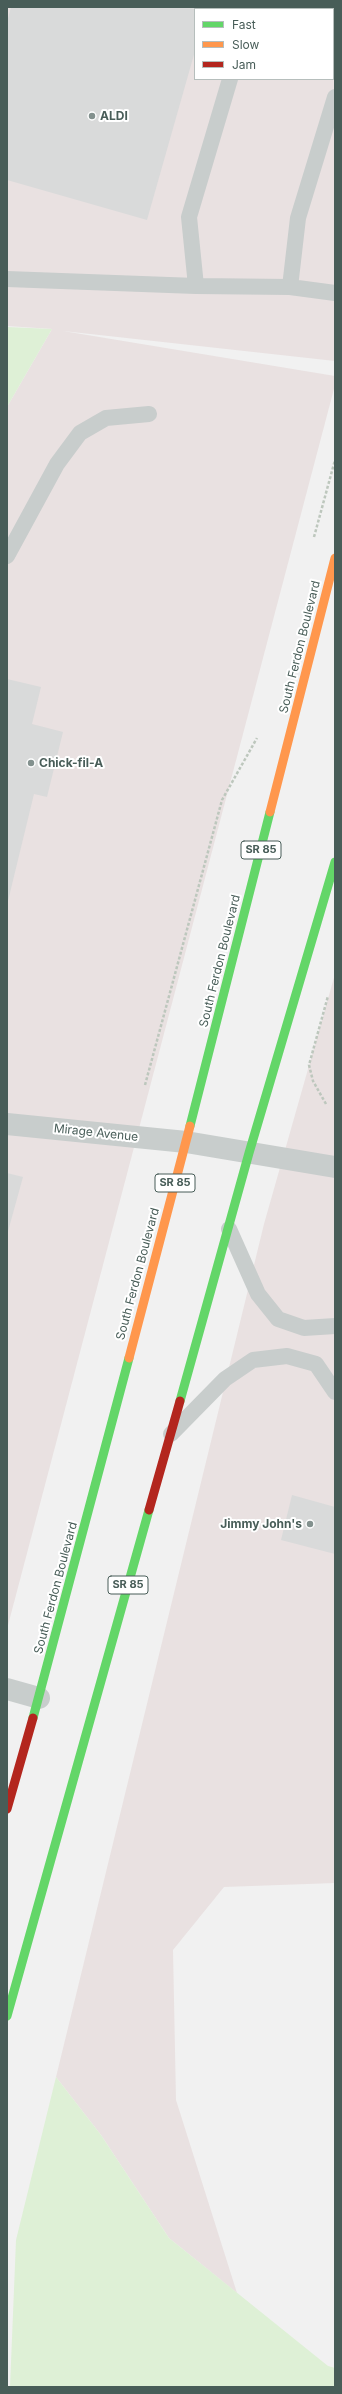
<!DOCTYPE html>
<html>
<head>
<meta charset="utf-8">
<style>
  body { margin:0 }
  #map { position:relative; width:342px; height:2394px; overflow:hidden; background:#f1f1f1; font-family:Inter,sans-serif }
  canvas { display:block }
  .frame { position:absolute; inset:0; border:8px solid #485d58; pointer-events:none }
  .legend { position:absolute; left:194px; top:8px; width:140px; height:72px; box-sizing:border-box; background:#fff; border:1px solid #b6bebc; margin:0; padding:5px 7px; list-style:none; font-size:12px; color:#485d58 }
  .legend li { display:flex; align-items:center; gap:8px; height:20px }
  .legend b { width:20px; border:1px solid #b6bebc }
</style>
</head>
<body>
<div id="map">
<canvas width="342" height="2394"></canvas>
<div class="frame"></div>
<ul class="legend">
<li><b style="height:5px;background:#63d668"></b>Fast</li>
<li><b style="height:5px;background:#ff974d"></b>Slow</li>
<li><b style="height:5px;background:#b3261e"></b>Jam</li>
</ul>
</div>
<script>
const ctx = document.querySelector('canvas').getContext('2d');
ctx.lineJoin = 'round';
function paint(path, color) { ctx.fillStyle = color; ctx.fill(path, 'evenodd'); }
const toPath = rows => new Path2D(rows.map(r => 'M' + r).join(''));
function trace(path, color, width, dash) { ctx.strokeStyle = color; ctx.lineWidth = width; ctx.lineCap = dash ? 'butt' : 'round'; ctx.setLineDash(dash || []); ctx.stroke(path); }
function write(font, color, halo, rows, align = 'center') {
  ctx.font = font + ' Inter,sans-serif'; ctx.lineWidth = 4; ctx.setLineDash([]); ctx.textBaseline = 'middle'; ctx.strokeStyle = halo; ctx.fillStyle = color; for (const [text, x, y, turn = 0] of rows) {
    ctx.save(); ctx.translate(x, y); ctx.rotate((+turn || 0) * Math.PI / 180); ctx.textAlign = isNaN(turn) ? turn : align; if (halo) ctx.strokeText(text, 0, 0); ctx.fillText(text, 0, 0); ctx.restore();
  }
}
paint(toPath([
  [7,7,335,7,335,361,63,331,335,376,335,385,7,1629,7,407,52,329,7,326],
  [195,9,333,9,333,79,195,79],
  [335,974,335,1883,224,1887,173,1950,176,2100,237,2293,169,2238,101,2135,56,2077,264,1224]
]), '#e9e1e1');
paint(toPath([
  [7,327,52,329,7,407],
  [56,2077,101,2135,169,2238,328,2366,335,2368,335,2387,10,2387,16,2240]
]), '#def0d6');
paint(toPath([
  [11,7,208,7,207,9,195,9,195,51,147,220,7,180,7,22],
  [7,679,41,687,32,724,63,732,47,797,34,794,8,901],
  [7,1173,23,1177,7,1235],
  [292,1495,335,1507,335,1554,281,1540]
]), '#d9dada');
trace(toPath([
  [314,537,335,460],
  [145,1085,222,800,257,738],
  [326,1104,313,1081,309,1065,328,996]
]), '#bdc7bd', 2.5, [3, 2]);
trace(toPath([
  [252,9,252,7],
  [7,279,196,286,290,287,335,293],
  [196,286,189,217,230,79],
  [290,287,298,218,335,97],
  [7,556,57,464,80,433,106,418,149,414],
  [229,1229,258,1294,278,1319,304,1328,335,1326],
  [171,1434,225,1379,253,1360,287,1356,316,1364,335,1392]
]), '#c8cdcc', 16);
trace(toPath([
  [7,1124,186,1142,335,1167],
  [7,1689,39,1698]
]), '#c8cdcc', 22);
trace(toPath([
  [190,1126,270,812],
  [180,1401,249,1153,335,862],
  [33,1718,129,1358],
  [7,2016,149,1510]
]), '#63d668', 9);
trace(toPath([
  [270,812,335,558],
  [129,1358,190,1126]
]), '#ff974d', 9);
trace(toPath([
  [149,1510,180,1401],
  [7,1809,33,1718]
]), '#b3261e', 9);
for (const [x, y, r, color] of [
  [92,116,4,"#83918e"],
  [31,763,4,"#83918e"],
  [310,1524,4,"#83918e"]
]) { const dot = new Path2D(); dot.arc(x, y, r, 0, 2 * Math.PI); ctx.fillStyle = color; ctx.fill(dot); trace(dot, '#fff', 1.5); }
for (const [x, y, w] of [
  [261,850,40],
  [175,1183,40],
  [128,1585,40]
]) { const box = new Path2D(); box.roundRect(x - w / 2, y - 9, w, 18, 3); ctx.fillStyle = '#fff'; ctx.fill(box); trace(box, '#485d58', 1); }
write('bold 11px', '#485d58', null, [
  ["SR 85",261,850],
  ["SR 85",175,1183],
  ["SR 85",128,1585]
]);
write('bold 12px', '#485d58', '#fff', [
  ["ALDI",100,116],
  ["Chick-fil-A",39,763],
  ["Jimmy John's",302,1524,"right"]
], 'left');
write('12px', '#485d58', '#fff', [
  ["South Ferdon Boulevard",300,647,-76],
  ["South Ferdon Boulevard",220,961,-76],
  ["Mirage Avenue",96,1133,6],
  ["South Ferdon Boulevard",138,1274,-75],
  ["South Ferdon Boulevard",56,1588,-75]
]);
</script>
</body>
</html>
